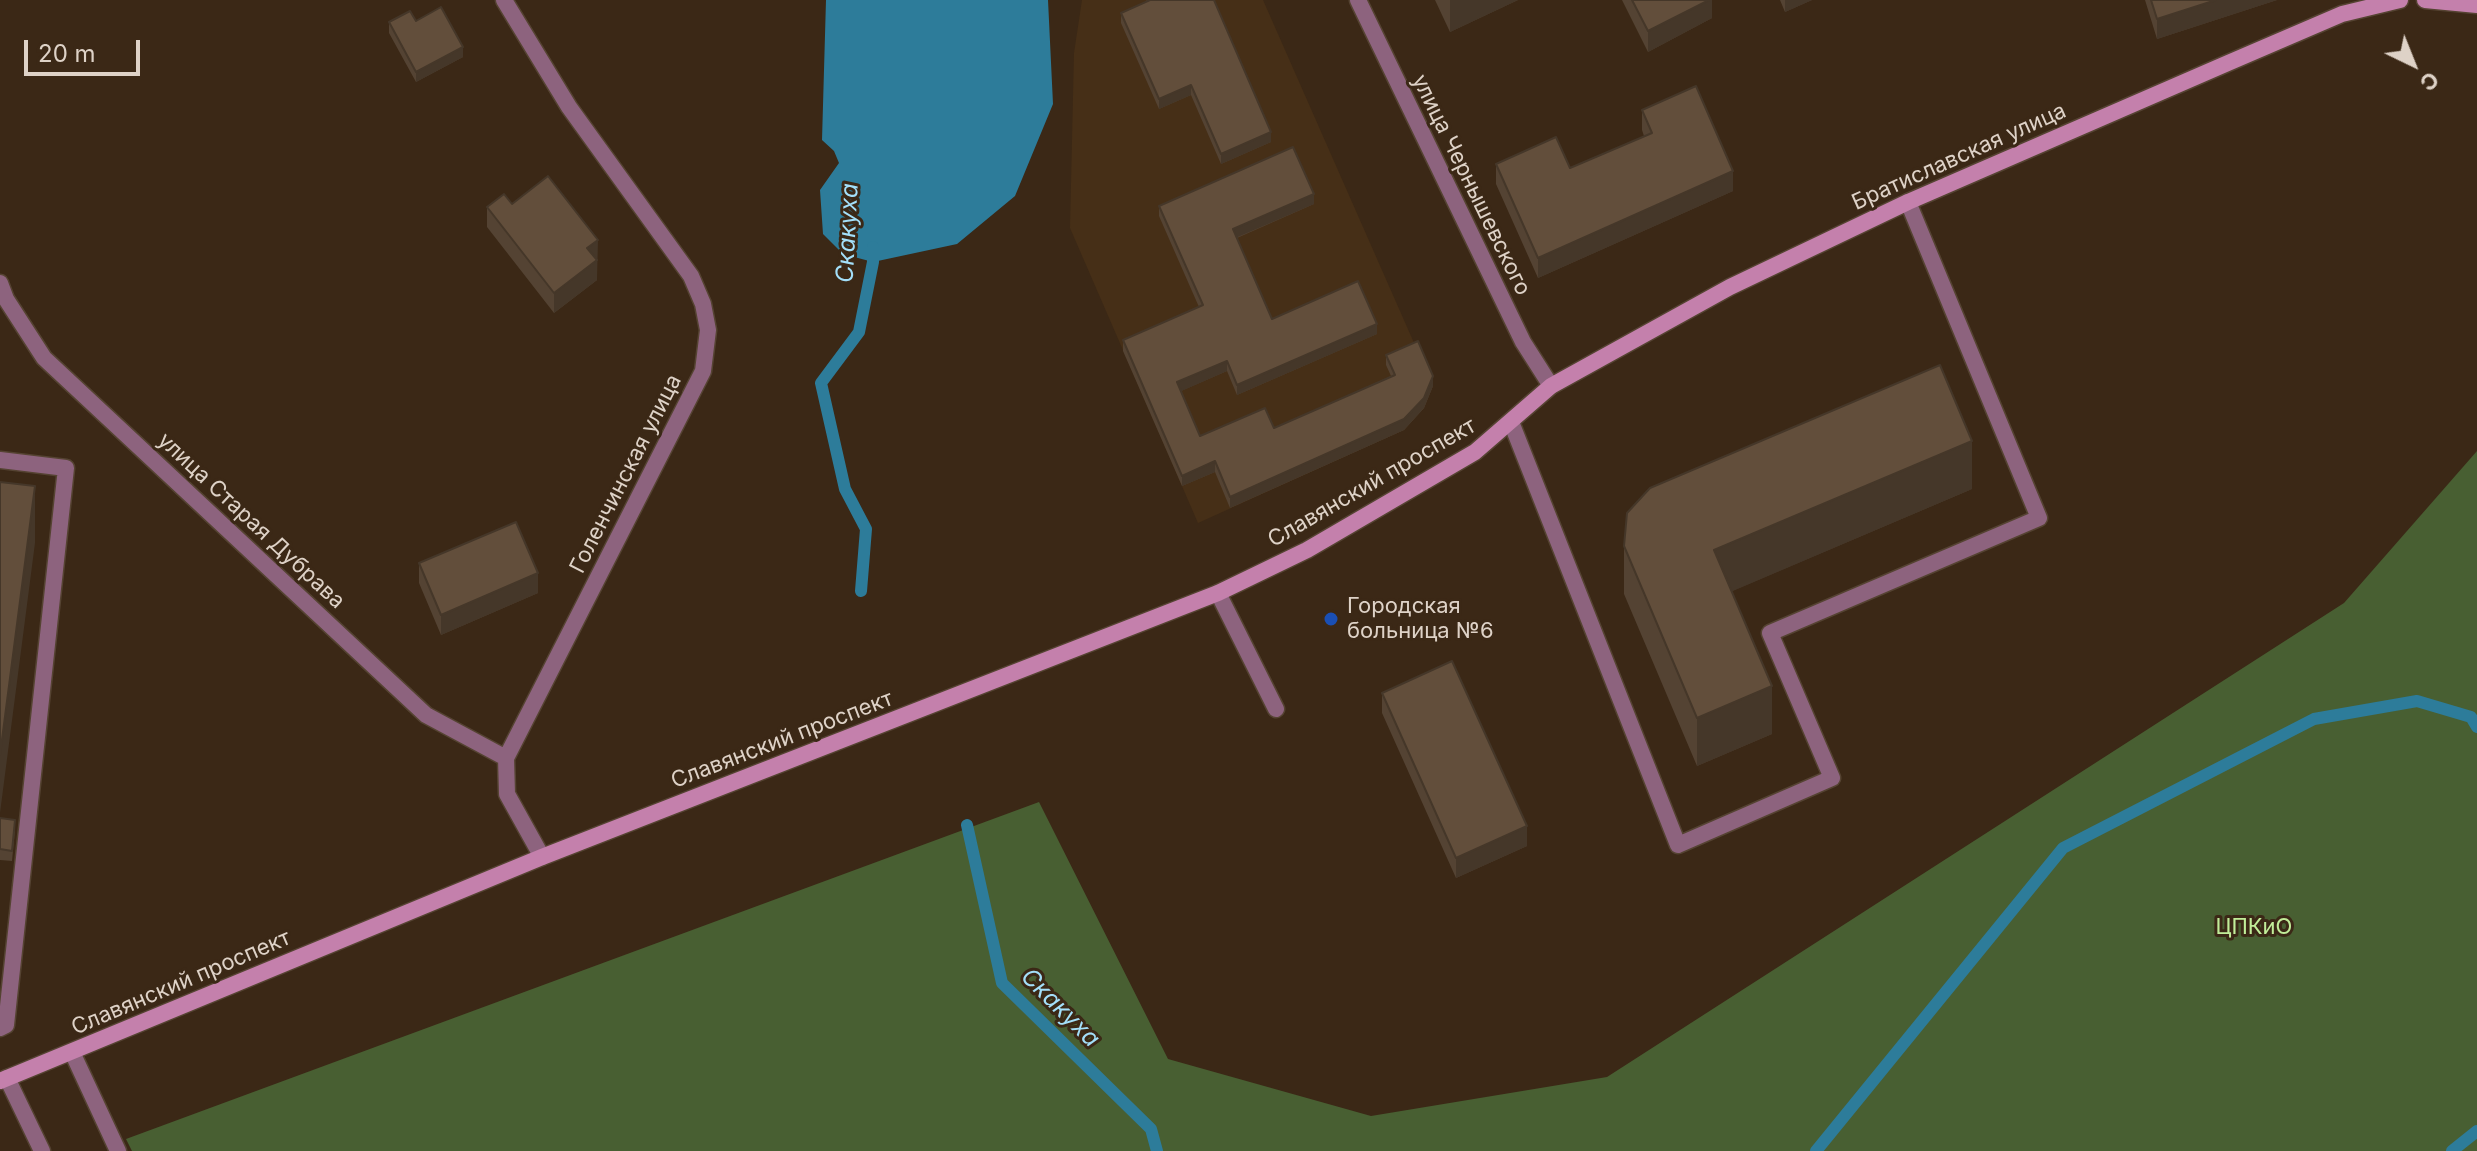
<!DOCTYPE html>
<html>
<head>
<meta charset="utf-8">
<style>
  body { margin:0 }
  #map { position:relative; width:2477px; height:1151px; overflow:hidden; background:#3b2816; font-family:Inter,sans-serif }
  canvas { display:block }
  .north { position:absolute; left:2373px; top:24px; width:80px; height:80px; -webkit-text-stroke:6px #3b2816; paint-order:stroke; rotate:137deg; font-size:22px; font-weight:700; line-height:32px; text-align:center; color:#ded2c7 }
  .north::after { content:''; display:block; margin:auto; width:28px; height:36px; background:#ded2c7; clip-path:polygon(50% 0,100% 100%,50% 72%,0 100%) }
  .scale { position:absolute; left:24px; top:40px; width:116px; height:36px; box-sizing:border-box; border:4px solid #ded2c7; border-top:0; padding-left:10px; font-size:24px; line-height:28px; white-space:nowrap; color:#ded2c7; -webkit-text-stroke:6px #3b2816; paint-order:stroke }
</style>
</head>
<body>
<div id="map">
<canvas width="2477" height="1151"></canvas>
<div class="north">С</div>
<div class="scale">20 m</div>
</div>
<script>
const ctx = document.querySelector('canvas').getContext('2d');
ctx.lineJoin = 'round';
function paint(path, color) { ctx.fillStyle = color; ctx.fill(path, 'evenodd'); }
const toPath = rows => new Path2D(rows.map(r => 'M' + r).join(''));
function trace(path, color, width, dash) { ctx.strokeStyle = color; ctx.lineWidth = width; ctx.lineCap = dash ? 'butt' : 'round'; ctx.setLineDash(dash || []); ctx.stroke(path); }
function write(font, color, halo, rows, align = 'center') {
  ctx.font = font + ' Inter,sans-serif'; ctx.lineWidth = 6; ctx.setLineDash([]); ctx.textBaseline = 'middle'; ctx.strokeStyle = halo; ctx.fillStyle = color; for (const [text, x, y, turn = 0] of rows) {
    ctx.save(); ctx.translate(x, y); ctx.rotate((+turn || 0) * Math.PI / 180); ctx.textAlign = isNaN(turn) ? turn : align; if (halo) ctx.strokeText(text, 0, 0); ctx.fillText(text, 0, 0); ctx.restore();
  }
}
paint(toPath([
  [1082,0,1263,0,1433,386,1424,408,1404,430,1198,523,1070,228,1074,53]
]), '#462f17');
paint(toPath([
  [2477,451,2477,1151,132,1151,126,1139,1039,802,1168,1059,1371,1116,1607,1077,2344,603]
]), '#485f32');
paint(toPath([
  [826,0,1048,0,1053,104,1015,196,957,244,873,262,843,254,823,234,820,190,839,163,834,151,822,140]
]), '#2d7c9a');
trace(toPath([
  [861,591,866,529,845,489,821,383,859,332,873,262,873,247],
  [967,825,1002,983,1151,1129,1157,1151],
  [1816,1151,2063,848,2314,719,2417,701,2471,717,2477,727],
  [2452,1151,2477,1131]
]), '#2d7c9a', 12);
const lane = toPath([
  [1511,422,1678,845,1832,778,1770,633,2039,518,1908,202],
  [0,460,66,468,6,1025,0,1028],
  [1218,593,1276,709],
  [7,1078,42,1151]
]);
const street = toPath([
  [504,0,569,107,691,276,703,304,708,330,703,371,506,758,507,794,542,857],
  [1358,0,1523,342,1551,386],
  [0,283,6,299,44,358,426,715,506,758],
  [72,1052,118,1151]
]);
const secondary = toPath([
  [2425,0,2477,5],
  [0,1081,542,857,1218,593,1307,550,1475,452,1551,386,1730,287,1908,202,2228,63,2342,14,2400,0]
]);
trace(lane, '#554332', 19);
trace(street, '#554332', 19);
trace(secondary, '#554332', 19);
trace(lane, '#8d637e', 16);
trace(street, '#8d637e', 16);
trace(secondary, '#c480ac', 16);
paint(toPath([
  [1146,0,1214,0,1271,142,1221,164,1191,95,1159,109,1121,23,1121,13,1147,1],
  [1435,0,1518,0,1450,32],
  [1622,0,1712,0,1712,18,1648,52],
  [1780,0,1812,0,1785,12],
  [2145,0,2277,0,2157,39],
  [416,21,463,57,416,82,389,33,389,22],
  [1642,110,1733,191,1538,278,1496,184,1496,164,1570,168,1644,136,1642,130],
  [512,204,598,260,597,261,597,280,554,313,487,227,487,207],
  [1314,204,1237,238,1272,319,1377,334,1237,395,1227,371,1181,391,1200,436,1274,428,1391,376,1386,365,1386,355,1433,386,1424,408,1404,430,1230,508,1215,472,1182,486,1123,351,1123,340,1199,307,1159,216,1159,206],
  [1972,489,1732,591,1772,734,1697,766,1624,594,1624,546],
  [419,563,538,593,441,635,419,583],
  [1382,693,1527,846,1456,878,1382,713],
  [0,818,15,830,12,861,0,860]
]), '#544333');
paint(toPath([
  [1450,0,1518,0,1450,32],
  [1709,0,1712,0,1712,18,1648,52,1648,31],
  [1785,0,1812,0,1785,12],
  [2216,0,2277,0,2157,39,2157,19],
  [463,47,463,57,416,82,416,72],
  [1191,85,1191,95,1159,109,1159,99],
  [1271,132,1271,142,1221,164,1221,154],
  [1733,171,1733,191,1538,278,1538,258],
  [1314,194,1314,204,1233,239,1233,229],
  [598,240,597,280,554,313,554,293,587,248],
  [1377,324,1377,334,1237,395,1237,385],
  [1227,361,1227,371,1177,393,1177,382],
  [1433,376,1433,386,1424,408,1404,430,1230,508,1230,497],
  [1972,441,1972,489,1714,599,1714,550],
  [1215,461,1215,472,1182,486,1182,476],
  [35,486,35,543,0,813,0,755],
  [538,573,538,593,441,635,441,615],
  [1772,686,1772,734,1697,766,1697,718],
  [1527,826,1527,846,1456,878,1456,858]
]), '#453729');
const building = toPath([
  [1150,0,1214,0,1271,132,1221,154,1191,85,1159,99,1121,13,1150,0],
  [1632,0,1709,0,1648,31,1632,0],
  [2151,0,2216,0,2157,19,2151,0],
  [441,7,463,47,416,72,389,22,410,11,416,21,441,7],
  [1696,86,1733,171,1538,258,1496,164,1556,137,1570,168,1652,133,1642,110,1696,86],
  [1293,147,1314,194,1233,229,1272,319,1358,281,1377,324,1237,385,1227,361,1177,382,1200,436,1265,408,1274,428,1395,375,1386,355,1418,341,1433,376,1424,398,1404,419,1230,497,1215,461,1182,476,1123,340,1203,305,1159,206,1293,147],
  [548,176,598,240,587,248,597,260,554,293,487,207,504,194,512,204,548,176],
  [1940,365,1972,441,1714,550,1772,686,1697,718,1624,546,1627,513,1650,488,1940,365],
  [0,482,35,486,0,755,0,482],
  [516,522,538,573,441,615,419,563,516,522],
  [1452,661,1527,826,1456,858,1382,693,1452,661],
  [0,818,15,820,12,851,0,849,0,818]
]);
paint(building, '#624e3b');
trace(building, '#453729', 2);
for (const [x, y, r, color] of [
  [1331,619,8,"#1a4fb4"]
]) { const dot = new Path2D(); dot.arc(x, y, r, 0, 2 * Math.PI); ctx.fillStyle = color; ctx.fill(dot); trace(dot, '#3b2816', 3); }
write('22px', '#ded2c7', '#3b2816', [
  ["Братиславская улица",1959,157,-24],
  ["улица Чернышевского",1471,185,64],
  ["Голенчинская улица",626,474,-63],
  ["Славянский проспект",1372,483,-30],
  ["улица Старая Дубрава",251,521,43],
  ["Славянский проспект",782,740,-21],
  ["Славянский проспект",181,983,-23]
]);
write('22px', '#ded2c7', '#3b2816', [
  ["Городская",1347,606],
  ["больница №6",1347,631]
], 'left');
write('22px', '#c1ed99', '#3b2816', [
  ["ЦПКиО",2254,927]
]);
write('italic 24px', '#a3dff9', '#3b2816', [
  ["Скакуха",848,233,-87],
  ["Скакуха",1060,1008,45]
]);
</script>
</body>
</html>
